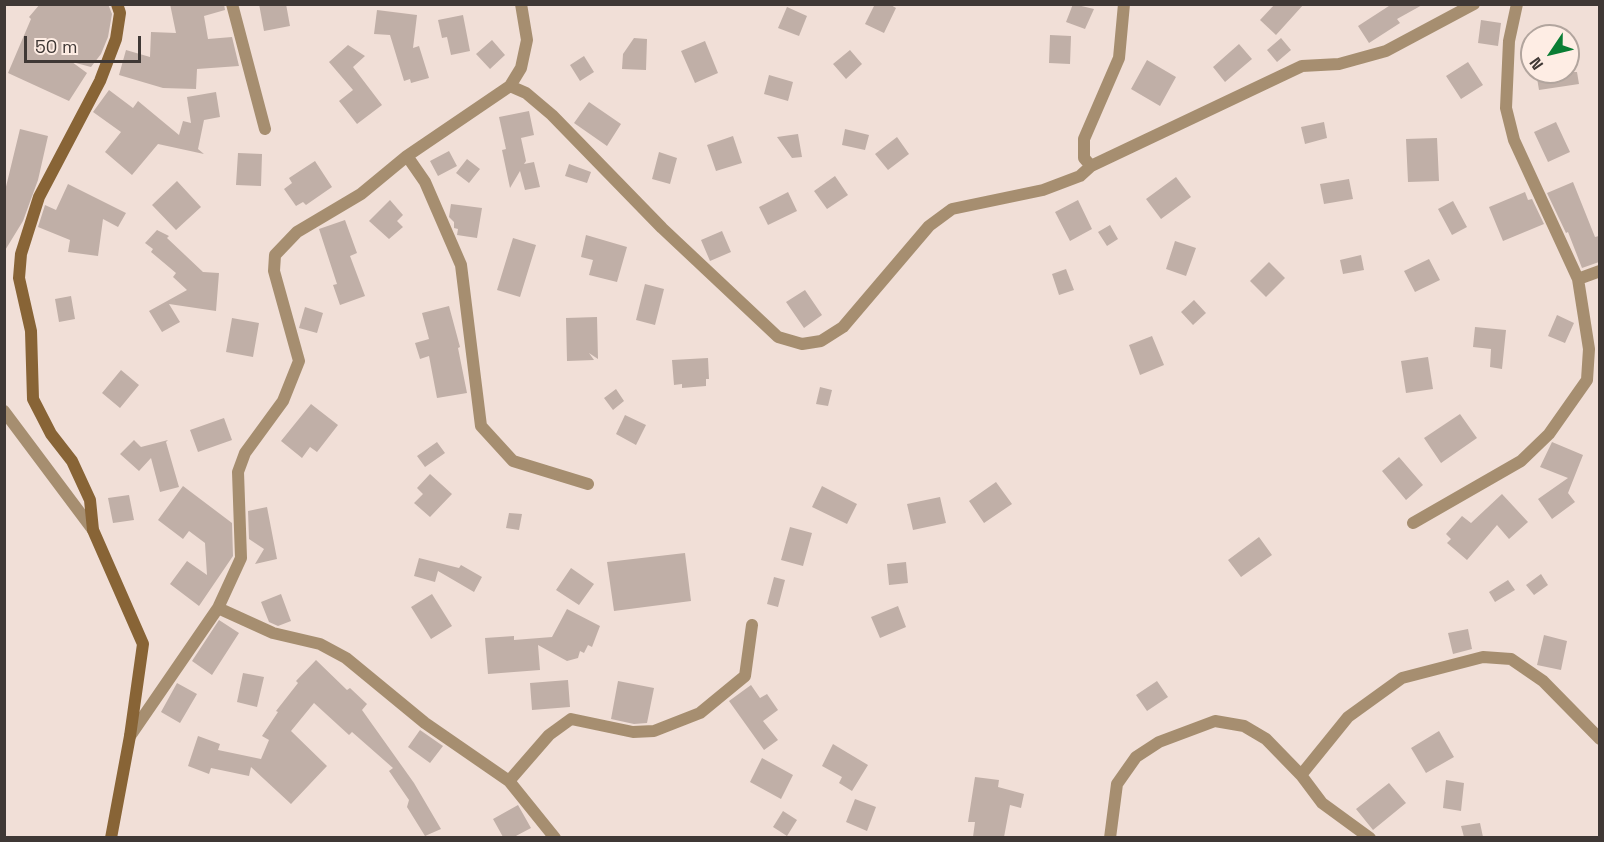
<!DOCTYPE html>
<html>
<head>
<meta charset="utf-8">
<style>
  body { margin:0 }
  #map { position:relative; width:1604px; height:842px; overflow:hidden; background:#f1dfd7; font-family:"Space Grotesk",sans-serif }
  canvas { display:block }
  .frame { position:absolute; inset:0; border:6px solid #3f3835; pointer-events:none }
  .north { position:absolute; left:1520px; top:24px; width:60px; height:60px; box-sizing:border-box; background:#feede4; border:2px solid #b2a59e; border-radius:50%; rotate:235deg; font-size:16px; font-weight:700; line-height:24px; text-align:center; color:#3f3835 }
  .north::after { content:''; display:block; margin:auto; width:21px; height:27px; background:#0a7d34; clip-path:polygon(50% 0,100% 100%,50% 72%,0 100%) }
  .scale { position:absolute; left:24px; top:36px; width:117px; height:27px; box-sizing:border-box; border:3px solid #3f3835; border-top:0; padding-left:8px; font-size:18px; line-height:21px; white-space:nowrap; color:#3f3835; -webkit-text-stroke:4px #feede4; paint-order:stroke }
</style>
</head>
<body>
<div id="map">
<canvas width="1604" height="842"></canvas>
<div class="frame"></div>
<div class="north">N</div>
<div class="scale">50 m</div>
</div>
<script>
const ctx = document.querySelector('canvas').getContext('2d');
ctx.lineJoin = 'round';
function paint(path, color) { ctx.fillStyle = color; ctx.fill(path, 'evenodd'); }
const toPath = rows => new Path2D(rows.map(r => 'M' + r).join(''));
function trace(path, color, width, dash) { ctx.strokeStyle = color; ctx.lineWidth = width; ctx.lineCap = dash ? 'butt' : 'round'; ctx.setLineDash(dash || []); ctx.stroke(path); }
paint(toPath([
  [40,4,108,4,112,14,108,37,101,54,91,67,72,62,87,73,69,101,8,73,31,19,29,17],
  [170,4,224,4,225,10,204,16,208,39,232,37,239,66,197,69,196,89,163,88,119,75,126,50,150,57,151,32,176,33],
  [259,4,286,4,290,26,264,31],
  [875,4,889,4,896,8,884,33,865,24],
  [1073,4,1094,9,1085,29,1066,22],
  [1275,4,1304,4,1276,35,1260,20],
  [1392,4,1424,4,1397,19,1400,23,1369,43,1358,26],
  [787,7,807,16,799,36,778,28],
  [377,10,417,15,413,48,419,46,429,78,411,83,410,79,404,81,390,35,374,34],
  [463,15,470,51,451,55,447,37,442,38,438,20],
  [1481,20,1501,23,1498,46,1478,43],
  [1050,35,1071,36,1070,64,1049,63],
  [634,38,647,39,646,70,622,69,623,54],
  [1281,38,1291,50,1277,62,1267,50],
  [492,40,505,55,490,69,476,54],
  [705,41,718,73,695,83,681,51],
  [1239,44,1252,59,1225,82,1213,67],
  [348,45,365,56,353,67,382,105,357,124,339,101,353,90,329,62],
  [850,50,862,64,846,79,833,64],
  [584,56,594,72,580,81,570,65],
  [1147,60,1176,77,1160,106,1131,89],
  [1468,62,1483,85,1461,99,1446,76],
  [1536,72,1577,72,1579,84,1539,90],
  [769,75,793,82,788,101,764,94],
  [109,90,133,108,138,101,179,135,183,121,191,123,187,97,216,92,220,117,204,120,198,149,204,154,158,144,132,175,105,152,121,132,93,112],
  [589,102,621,124,607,146,574,123],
  [529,111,534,135,521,138,526,161,524,164,534,162,540,187,525,190,520,171,510,188,502,150,506,149,499,117],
  [1324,122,1327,138,1305,144,1301,127],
  [1556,122,1570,152,1548,162,1534,132],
  [20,129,48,136,38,180,23,221,4,252,4,195],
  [845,129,869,135,865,150,842,145],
  [798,134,802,157,792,158,777,137],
  [733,136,742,163,716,171,707,145],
  [897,137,909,154,888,170,875,154],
  [1437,138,1439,181,1408,182,1406,139],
  [449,151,457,166,438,176,430,161],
  [659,152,677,158,670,184,652,179],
  [238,153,262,154,261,186,236,185],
  [467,159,480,169,469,183,456,173],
  [315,161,332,187,306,205,303,202,296,206,284,189,292,183,289,178],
  [569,164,591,172,587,183,565,176],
  [835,176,848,195,827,209,814,191],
  [1176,177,1191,197,1161,219,1146,199],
  [1349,179,1353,199,1324,204,1320,184],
  [177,181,201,207,176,230,152,205],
  [1573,182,1595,237,1599,236,1599,262,1582,268,1568,232,1566,233,1547,193],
  [68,184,126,213,118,227,103,219,98,256,68,252,70,240,38,227,45,205,56,210],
  [788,192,797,211,768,225,759,207],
  [1525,192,1528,200,1532,199,1544,224,1503,241,1489,207],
  [390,200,403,215,397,221,403,227,389,239,369,221],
  [1078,200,1092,229,1070,241,1055,212],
  [1453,201,1467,227,1452,235,1438,209],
  [451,204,482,208,477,238,457,235,458,229,454,228,454,222,449,217],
  [345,220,357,253,350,256,365,296,340,305,333,285,337,284,319,229],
  [1110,225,1118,239,1107,246,1098,232],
  [157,230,169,236,167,238,203,272,219,273,216,311,169,304,180,322,162,332,149,311,187,290,173,277,176,273,151,252,153,249,145,243],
  [722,231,731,252,710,261,701,240],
  [586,235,627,247,617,282,589,275,593,260,581,257],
  [513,238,536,245,520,297,497,290],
  [1175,241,1196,248,1186,276,1166,269],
  [1361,255,1364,270,1343,274,1340,260],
  [1429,259,1440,280,1415,292,1404,271],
  [1269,262,1285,278,1266,297,1250,281],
  [1066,269,1074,290,1059,295,1052,274],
  [645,284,664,289,655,325,636,320],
  [805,290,822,315,804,328,786,302],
  [71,296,75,319,59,322,55,299],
  [1194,300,1206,313,1193,325,1181,312],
  [449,306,460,347,458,348,467,393,437,398,429,356,420,359,415,343,429,339,422,313],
  [305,307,323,313,317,333,299,328],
  [1557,315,1574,323,1565,343,1548,336],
  [597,317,598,359,589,353,594,360,567,361,566,318],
  [232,318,259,323,253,357,226,352],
  [1475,327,1506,330,1502,369,1490,367,1491,349,1473,347],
  [1152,336,1164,365,1140,375,1129,345],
  [1428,357,1433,389,1406,393,1401,361],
  [708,358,709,379,706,379,706,386,682,388,682,384,674,385,672,360],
  [121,370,139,385,120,408,102,393],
  [820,387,832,390,828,406,816,404],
  [616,389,624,401,613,410,604,398],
  [311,404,338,425,317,452,310,447,302,458,281,441],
  [1460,414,1477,438,1441,463,1424,438],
  [625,415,646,425,636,445,616,434],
  [224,418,232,440,198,452,190,430],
  [134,440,141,447,168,440,166,442,179,487,160,492,151,458,139,471,120,454],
  [437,442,445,453,425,467,417,456],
  [1552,442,1583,455,1568,493,1575,502,1552,519,1538,499,1568,478,1540,467],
  [1399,457,1423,485,1406,500,1382,471],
  [430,474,452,494,430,517,414,503,423,494,417,488],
  [996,482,1012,504,984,523,969,501],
  [183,486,232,523,233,556,199,606,170,584,187,561,207,575,205,543,189,531,183,539,158,520],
  [822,486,857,504,847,524,812,507],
  [1502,494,1528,522,1509,539,1497,525,1467,560,1447,543,1451,539,1446,534,1462,516,1471,523],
  [129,495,134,520,113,523,108,498],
  [940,497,946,523,913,530,907,504],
  [267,507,277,559,255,564,264,549,249,539,248,511],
  [509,513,522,514,519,530,506,528],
  [790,527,812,533,803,566,781,560],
  [1259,537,1272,555,1241,577,1228,560],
  [685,553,691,601,614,611,607,562],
  [419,558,459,568,461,565,482,577,474,592,438,571,435,582,414,576],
  [906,562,908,583,889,585,887,564],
  [571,568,594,584,579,605,556,590],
  [1541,574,1548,585,1534,595,1526,585],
  [774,577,785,580,778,607,767,604],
  [1508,580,1515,590,1495,602,1489,592],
  [281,594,291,621,278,626,269,622,261,602],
  [432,594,452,626,431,639,411,607],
  [898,606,906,627,880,638,871,617],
  [567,609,600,626,592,647,588,645,584,653,580,651,578,658,567,661,538,645,540,670,488,674,485,638,514,636,514,640,552,637],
  [219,620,239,633,212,675,192,661],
  [1468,629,1472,649,1453,654,1448,633],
  [1544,635,1567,641,1561,670,1537,665],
  [316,660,347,690,350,688,367,704,362,710,414,783,441,829,425,836,407,807,409,800,389,771,393,768,352,732,349,735,314,703,291,731,327,766,291,804,251,767,249,776,211,768,209,774,188,766,198,736,220,744,218,750,261,759,269,740,262,736,278,712,276,711,298,683,296,681],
  [243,673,264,677,257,707,237,702],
  [568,680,570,707,532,710,530,683],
  [618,681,654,688,647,723,634,724,611,719],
  [1157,681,1168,697,1147,711,1136,695],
  [177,683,197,694,180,723,161,712],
  [751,685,760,698,767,694,778,710,763,721,778,740,764,750,729,701],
  [420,730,443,746,430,763,408,747],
  [1439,731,1454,757,1426,773,1411,748],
  [833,744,868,765,852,791,839,783,842,777,822,766],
  [762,758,793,775,781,799,750,782],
  [975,777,999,780,998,787,1024,794,1021,808,1010,805,1004,837,973,837,975,822,968,822],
  [1446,780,1464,783,1461,811,1443,808],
  [1389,783,1406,803,1373,830,1356,809],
  [855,799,876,807,867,831,846,822],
  [518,805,531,828,514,837,503,837,493,819],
  [783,811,797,820,787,836,773,827],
  [1480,823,1483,837,1464,837,1461,826]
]), '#c0afa7');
trace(toPath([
  [232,4,265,129],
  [1124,4,1119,58,1084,139,1084,158,1091,166,1302,66,1339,64,1386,51,1474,4],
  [510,86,521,68,527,40,521,4],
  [407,156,425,182,461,265,481,426,513,461,588,484],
  [1578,279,1600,271],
  [4,411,93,530],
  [1413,523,1521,461,1549,434,1587,380,1589,349,1578,279,1514,140,1506,108,1509,41,1517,4],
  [218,608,273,633,320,644,346,658,425,723,509,781,555,838],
  [130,736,218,608,241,558,238,472,245,453,283,401,299,361,274,271,275,255,297,232,361,194,407,156,510,86,526,93,552,115,662,228,778,337,802,344,821,341,843,327,929,226,952,209,1043,190,1080,176,1091,166],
  [1301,775,1348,717,1402,678,1483,657,1511,659,1543,681,1600,739],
  [509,781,549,735,571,719,633,732,654,731,700,713,745,676,752,625],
  [1110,838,1117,784,1136,757,1159,742,1215,721,1244,726,1266,739,1301,775,1322,803,1370,838]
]), '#a68e70', 12);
trace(toPath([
  [111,838,130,736,143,644,93,530,90,500,72,461,51,434,33,399,31,331,19,278,21,254,39,197,100,81,116,39,120,13,117,4]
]), '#886436', 12);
</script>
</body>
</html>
